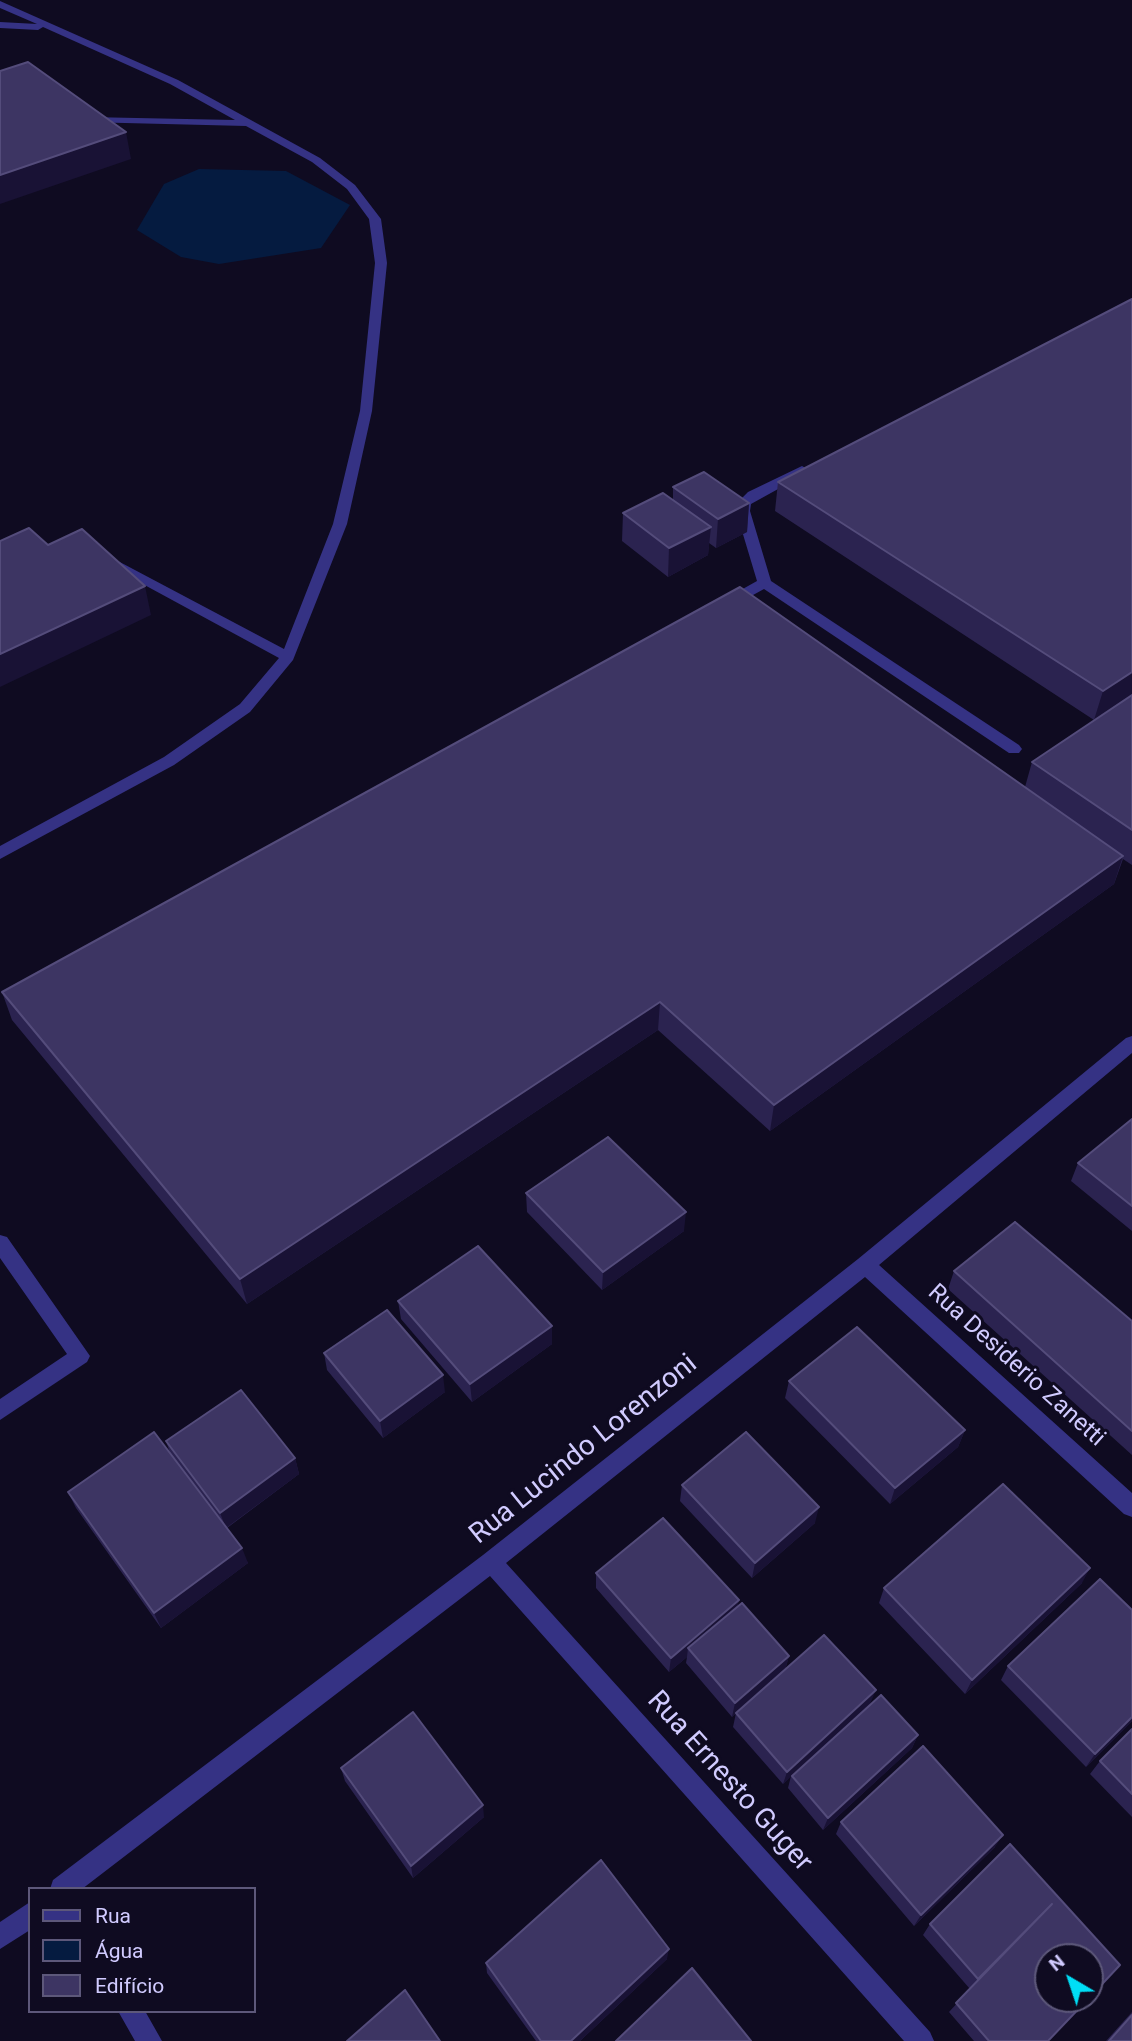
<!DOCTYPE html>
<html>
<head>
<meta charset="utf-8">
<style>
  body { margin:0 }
  #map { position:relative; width:1132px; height:2041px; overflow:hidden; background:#0f0b21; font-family:Roboto,sans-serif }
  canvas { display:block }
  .legend { position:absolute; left:28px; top:1887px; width:228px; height:126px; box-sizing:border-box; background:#0f0b21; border:2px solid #5d587a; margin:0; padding:9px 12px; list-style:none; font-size:21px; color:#d1cbff }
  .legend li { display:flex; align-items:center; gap:14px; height:35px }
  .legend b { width:35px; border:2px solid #5d587a }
  .north { position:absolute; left:1034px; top:1943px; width:70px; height:70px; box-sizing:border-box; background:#0f0b21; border:2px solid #5d587a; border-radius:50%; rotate:321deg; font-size:19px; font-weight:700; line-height:28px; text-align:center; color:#d1cbff }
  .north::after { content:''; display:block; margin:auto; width:24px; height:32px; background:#00def6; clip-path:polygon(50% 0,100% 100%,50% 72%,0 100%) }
</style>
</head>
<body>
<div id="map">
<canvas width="1132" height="2041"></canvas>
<ul class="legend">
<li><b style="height:9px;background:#353284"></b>Rua</li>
<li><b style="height:19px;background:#051b40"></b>Água</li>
<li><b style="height:19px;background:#3d3563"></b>Edifício</li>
</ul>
<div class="north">N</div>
</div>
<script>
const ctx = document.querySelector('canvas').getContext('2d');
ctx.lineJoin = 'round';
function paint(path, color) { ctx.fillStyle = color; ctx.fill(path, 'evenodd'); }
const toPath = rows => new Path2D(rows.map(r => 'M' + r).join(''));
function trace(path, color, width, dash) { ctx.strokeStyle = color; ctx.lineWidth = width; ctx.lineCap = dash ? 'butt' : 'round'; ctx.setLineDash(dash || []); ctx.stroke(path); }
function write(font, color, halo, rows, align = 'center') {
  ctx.font = font + ' Roboto,sans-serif'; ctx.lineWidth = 6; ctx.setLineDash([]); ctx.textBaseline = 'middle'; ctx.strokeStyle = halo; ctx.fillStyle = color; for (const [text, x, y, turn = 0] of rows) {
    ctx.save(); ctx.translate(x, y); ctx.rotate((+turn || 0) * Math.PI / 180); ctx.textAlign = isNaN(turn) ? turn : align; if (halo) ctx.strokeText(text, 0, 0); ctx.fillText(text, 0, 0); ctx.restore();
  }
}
paint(toPath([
  [199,169,286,171,350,205,321,248,219,264,181,257,137,230,164,184]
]), '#051b40');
paint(toPath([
  [0,1,178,80,320,158,355,185,381,219,387,263,372,411,347,524,293,660,250,712,174,765,0,859,0,846,164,757,240,704,279,658,104,563,111,559,116,560,284,649,333,524,360,411,375,263,369,219,347,189,312,162,246,126,84,122,84,118,88,117,235,120,170,84,43,27,38,30,0,28,0,22,37,24,0,8,0,1],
  [802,466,809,470,807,473,751,504,750,511,771,581,1019,745,1022,749,1019,753,1009,753,764,589,733,606,723,606,723,600,757,581,736,511,737,503,748,492,802,466],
  [1132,1036,1132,1053,879,1265,1132,1493,1132,1517,1124,1514,865,1277,506,1563,930,2032,934,2041,904,2041,490,1576,82,1889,50,1889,53,1880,483,1555,858,1259,1126,1038,1132,1036],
  [0,1235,7,1237,90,1356,87,1362,0,1420,0,1399,67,1354,0,1258,0,1235],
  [30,1902,30,1930,0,1949,0,1922,30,1902],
  [118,2011,145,2011,162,2041,135,2041,118,2011]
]), '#353284');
paint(toPath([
  [1132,299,1132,865,1123,859,1114,884,770,1131,658,1030,247,1304,12,1020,2,992,1025,787,1032,762,1094,720,775,511,778,482],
  [673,487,749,503,747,532,716,548,709,543,708,555,668,577,622,541,623,513,673,500],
  [1132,1119,1132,1231,1071,1181,1078,1163],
  [526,1193,684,1231,602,1290,527,1212],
  [954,1271,1132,1321,1132,1455,948,1289],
  [398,1301,552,1344,472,1402,401,1319],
  [324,1353,445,1392,383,1438,327,1370],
  [789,1381,965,1430,958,1447,890,1504,785,1398],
  [166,1441,295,1458,299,1474,227,1528,248,1563,161,1628,76,1508,68,1492,170,1453],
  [682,1485,815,1523,752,1578,680,1501],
  [596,1573,739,1600,737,1607,789,1656,785,1670,870,1704,817,1753,918,1735,912,1748,823,1830,788,1788,791,1776,783,1784,733,1727,736,1713,746,1704,732,1717,686,1663,687,1657,669,1672,596,1588],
  [1082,1583,965,1694,879,1603,884,1588],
  [1132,1610,1132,1721,1086,1767,1001,1680,1008,1666],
  [1132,1729,1132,1817,1090,1774,1100,1761],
  [341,1768,484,1817,413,1878,345,1781],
  [841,1822,995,1847,914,1926,836,1834],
  [930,1924,1048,2041,974,2041,949,2012,970,1989,923,1935],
  [667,1959,580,2041,536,2041,487,1973,486,1963],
  [1132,2012,1132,2041,1106,2041]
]), '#2b2350');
paint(toPath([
  [126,132,131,159,0,204,0,175],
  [749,503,747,532,716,548,718,519],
  [711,527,708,555,668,577,669,548],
  [145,586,151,615,0,687,0,654],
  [1132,672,1132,695,1094,720,1103,691],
  [1123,856,1114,884,770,1131,774,1105],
  [660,1002,658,1030,247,1304,240,1279],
  [686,1212,684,1231,602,1290,603,1272],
  [552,1326,552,1344,472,1402,470,1384],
  [443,1375,445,1392,383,1438,380,1421],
  [965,1430,958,1447,890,1504,895,1488],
  [295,1458,299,1474,226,1528,220,1513],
  [819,1507,815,1523,752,1578,755,1563],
  [242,1548,248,1563,161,1628,154,1613],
  [1090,1568,1082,1583,965,1694,972,1680],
  [739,1600,736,1615,688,1648,687,1657,669,1672,671,1658],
  [789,1656,785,1670,732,1717,735,1703],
  [876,1690,870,1704,783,1784,787,1772],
  [1132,1717,1132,1721,1086,1767,1095,1754],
  [918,1735,912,1748,823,1830,828,1818],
  [483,1805,484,1817,413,1878,411,1866],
  [1003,1835,995,1847,914,1926,921,1915],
  [669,1949,667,1959,580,2041,571,2041]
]), '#191235');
const building = toPath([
  [28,62,126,132,0,175,0,71,28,62],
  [1132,299,1132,672,1103,691,778,482,1132,299],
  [704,472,749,503,718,519,673,487,704,472],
  [663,493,711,527,669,548,623,513,663,493],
  [29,528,48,545,82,529,145,586,0,654,0,541,29,528],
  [740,587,1123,856,774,1105,660,1002,240,1279,2,992,740,587],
  [1132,695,1132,830,1032,762,1132,695],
  [1132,1119,1132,1206,1078,1163,1132,1119],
  [608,1137,686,1212,603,1272,526,1193,608,1137],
  [1015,1222,1132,1321,1132,1431,954,1271,1015,1222],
  [478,1246,552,1326,470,1384,398,1301,478,1246],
  [387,1310,443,1375,380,1421,324,1353,387,1310],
  [857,1327,965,1430,895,1488,789,1381,857,1327],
  [241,1390,295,1458,220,1513,166,1441,241,1390],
  [154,1432,242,1548,154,1613,68,1492,154,1432],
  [746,1432,819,1507,755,1563,682,1485,746,1432],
  [1003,1484,1090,1568,972,1680,884,1588,1003,1484],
  [663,1518,739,1600,671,1658,596,1573,663,1518],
  [1100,1579,1132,1610,1132,1717,1095,1754,1008,1666,1100,1579],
  [742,1603,789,1656,735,1703,688,1648,742,1603],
  [824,1635,876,1690,787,1772,736,1713,824,1635],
  [881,1695,918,1735,828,1818,792,1776,881,1695],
  [413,1712,483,1805,411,1866,341,1768,413,1712],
  [1132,1729,1132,1794,1100,1761,1132,1729],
  [923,1746,1003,1835,921,1915,841,1822,923,1746],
  [1010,1844,1120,1965,1090,1997,1090,1957,1048,1957,1048,1999,1088,1999,1048,2041,989,2041,956,2003,1052,1904,978,1979,930,1924,1010,1844],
  [601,1860,669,1949,571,2041,541,2041,486,1963,601,1860],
  [692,1968,751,2041,616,2041,692,1968],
  [405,1990,440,2041,347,2041,405,1990],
  [1132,2015,1132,2041,1109,2041,1132,2015]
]);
paint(building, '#3d3563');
trace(building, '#544c7b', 2);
write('24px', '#d1cbff', '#0f0b21', [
  ["Rua Desiderio Zanetti",1016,1366,42]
]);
write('28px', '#d1cbff', '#0f0b21', [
  ["Rua Lucindo Lorenzoni",584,1450,-39],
  ["Rua Ernesto Guger",729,1782,48]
]);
</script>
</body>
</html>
